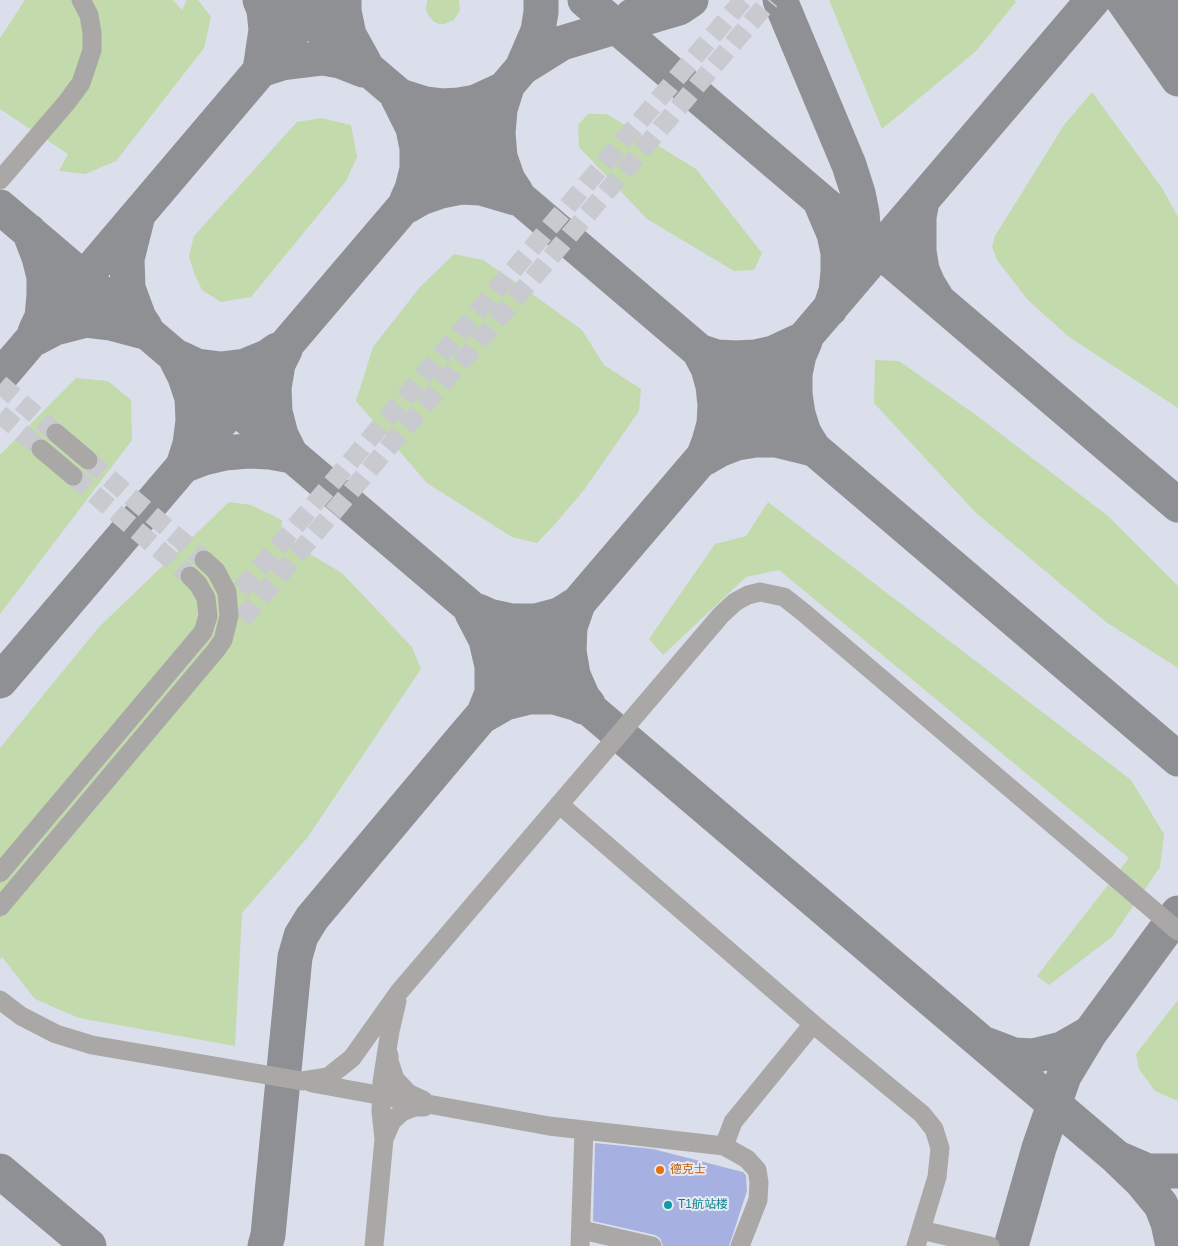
<!DOCTYPE html>
<html>
<head>
<meta charset="utf-8">
<style>
  body { margin:0 }
  canvas { display:block; background:#e8eaf1 }
</style>
</head>
<body>
<canvas width="1178" height="1246"></canvas>
<script>
const ctx = document.querySelector('canvas').getContext('2d');
ctx.lineJoin = 'round';
function paint(path, color) { ctx.fillStyle = color; ctx.fill(path, 'evenodd'); }
const toPath = rows => new Path2D(rows.map(r => 'M' + r).join(''));
function trace(path, color, width, dash) { ctx.strokeStyle = color; ctx.lineWidth = width; ctx.lineCap = dash ? 'butt' : 'round'; ctx.setLineDash(dash || []); ctx.stroke(path); }
function write(font, color, halo, rows, align = 'center') {
  ctx.font = font + ' Helvetica,"Noto Sans SC",sans-serif'; ctx.lineWidth = 4; ctx.setLineDash([]); ctx.textBaseline = 'middle'; ctx.strokeStyle = halo; ctx.fillStyle = color; for (const [text, x, y, turn = 0] of rows) {
    ctx.save(); ctx.translate(x, y); ctx.rotate((+turn || 0) * Math.PI / 180); ctx.textAlign = isNaN(turn) ? turn : align; if (halo) ctx.strokeText(text, 0, 0); ctx.fillText(text, 0, 0); ctx.restore();
  }
}
paint(toPath([
  [0,0,1178,0,1178,1246,0,1246]
]), '#dbdfec');
paint(toPath([
  [25,0,173,0,182,10,187,0,198,0,211,17,204,48,116,161,85,174,59,171,68,154,0,109,0,38],
  [427,0,459,0,460,10,454,20,444,24,439,24,434,22,427,13,426,8],
  [829,0,1014,0,1016,2,976,51,882,129],
  [1092,92,1162,188,1178,217,1178,408,1069,337,1028,300,997,260,992,247,995,236,1064,125],
  [588,114,607,114,696,169,762,253,754,270,734,271,647,219,579,147,578,125],
  [321,118,351,125,357,157,346,181,251,297,221,302,202,290,194,273,189,256,194,236,297,122],
  [454,254,483,260,524,288,582,330,604,365,641,389,639,411,584,490,555,524,537,543,512,537,427,483,356,401,373,347,420,287],
  [875,360,899,361,976,415,1108,516,1178,586,1178,668,1106,622,975,512,874,403],
  [76,378,108,381,131,400,132,440,0,614,0,455],
  [229,502,251,505,282,520,281,530,298,547,342,573,412,647,421,669,307,838,242,913,235,1046,79,1018,35,999,2,957,0,959,0,748,99,627],
  [768,502,1131,780,1164,834,1160,867,1112,937,1049,985,1037,976,1129,858,779,570,746,577,663,655,649,639,715,544,746,536],
  [1178,1000,1178,1101,1155,1091,1139,1069,1136,1054]
]), '#c2daac');
trace(toPath([
  [260,0,264,10,266,30,260,70,282,63,323,58,340,61,363,70],
  [287,0,1178,759],
  [344,0,344,11,349,35,364,62],
  [585,0,1178,505],
  [780,0,849,165,858,193,862,213,864,238,862,248],
  [1123,0,1178,79],
  [632,16,655,15,679,8,691,0],
  [522,68,562,43,655,15],
  [507,87,500,109,498,133,500,157,508,180,516,192],
  [403,97,425,104,442,106,459,105,476,102,502,90],
  [398,98,413,128,417,148,417,169,412,189,407,200],
  [820,201,834,234,838,253,838,272,836,291,830,309],
  [922,201,919,217,919,251,922,270,928,284,936,297],
  [407,206,421,198,441,191,461,187,481,188,515,198],
  [0,207,1115,1156,1142,1182,1161,1205,1168,1223,1173,1246],
  [137,219,127,259,128,288,139,318,145,327],
  [29,231,39,257,44,277,44,295,42,317,35,332],
  [36,338,55,328,86,320,111,323,141,331],
  [805,341,799,355,795,374,795,394,798,414,804,433,812,446],
  [285,350,278,364,274,388,275,412,281,435,290,453],
  [699,351,708,368,713,386,715,405,714,424,709,442,705,452],
  [699,351,717,357,736,358,755,357,773,353,801,340],
  [175,357,185,377,192,398,193,421,190,444,184,463],
  [180,358,197,366,221,369,245,366,267,357,277,350],
  [0,377,320,0],
  [705,458,719,450,737,443,756,440,776,440,813,449],
  [183,466,204,458,225,453,248,451,270,452,292,456],
  [578,604,570,627,569,651,573,675,583,698,588,704],
  [478,611,489,616,512,621,536,621,559,615,575,605],
  [472,613,486,640,492,666,492,693,484,713],
  [0,681,522,68,538,31,541,12,541,0],
  [486,714,505,703,529,697,554,697,578,704,583,707],
  [988,1045,1014,1055,1033,1056,1062,1049,1090,1033],
  [1120,1159,1148,1171,1178,1171],
  [0,1171,89,1246],
  [265,1246,268,1235,270,1214,295,957,301,936,312,918,463,738,1093,0],
  [1011,1246,1039,1148,1064,1076,1090,1033,1178,913]
]), '#8e9094', 35);
trace(toPath([
  [1159,0,1178,16]
]), '#8e9094', 88);
paint(toPath([
  [595,1143,653,1149,743,1172,746,1175,747,1191,729,1246,663,1246,660,1238,655,1235,593,1221]
]), '#a6b1e1');
trace(toPath([
  [0,384,56,433],
  [0,414,41,449],
  [88,460,204,560],
  [73,476,190,576],
  [241,590,743,0],
  [242,619,770,0]
]), '#c8cad0', 19, [19, 9]);
trace(toPath([
  [0,180,67,102,81,83,92,50,92,33,89,15,81,0],
  [56,433,88,460],
  [41,449,73,476],
  [559,804,813,1024,922,1114,934,1129,940,1148,937,1177,916,1246],
  [0,873,203,632,208,616,206,598,198,584,190,576],
  [0,907,216,650,223,640,229,616,227,592,216,571,204,560],
  [0,1000,21,1016,56,1034,92,1045,302,1081,328,1077,352,1058,399,992,721,615,735,602,748,595,760,592,784,597,803,612,1178,931],
  [389,1055,389,1061,395,1079,408,1093,423,1100],
  [312,1083,549,1126,584,1130],
  [384,1139,392,1121,402,1112,415,1107,424,1107],
  [724,1146,733,1122,813,1024],
  [582,1230,652,1246],
  [921,1230,990,1246],
  [374,1246,384,1139,381,1112,382,1082,390,1031,397,1001],
  [580,1246,584,1130,724,1146,747,1159,757,1170,759,1182,758,1200,740,1246]
]), '#aaa8a6', 19);
for (const [x, y, r, color] of [
  [660,1170,5,"#e8710a"],
  [668,1205,5,"#0f9aa8"]
]) { const dot = new Path2D(); dot.arc(x, y, r, 0, 2 * Math.PI); ctx.fillStyle = color; ctx.fill(dot); trace(dot, '#e8eaf1', 2); }
write('12px', '#c56008', '#e8eaf1', [
  ["德克士",670,1170]
], 'left');
write('12px', '#0d838f', '#e8eaf1', [
  ["T1航站楼",678,1205]
], 'left');
</script>
</body>
</html>
